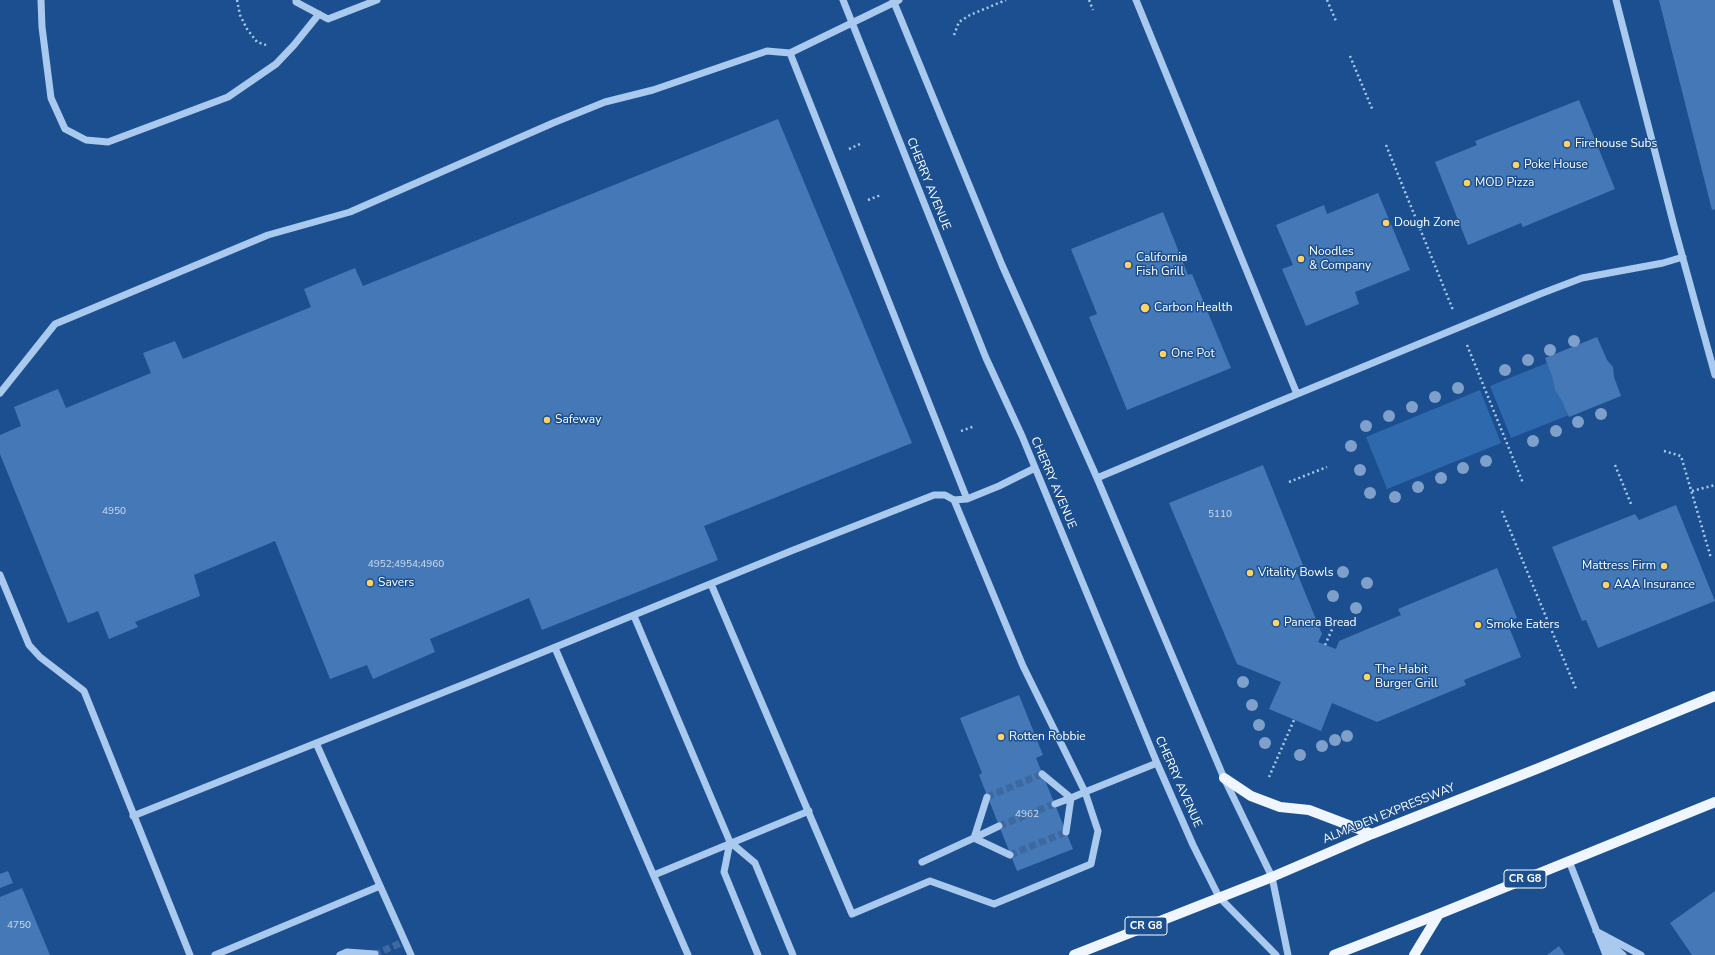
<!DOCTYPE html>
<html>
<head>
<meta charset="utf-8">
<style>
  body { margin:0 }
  canvas { display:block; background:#1b4f8f }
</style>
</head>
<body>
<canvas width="1715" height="955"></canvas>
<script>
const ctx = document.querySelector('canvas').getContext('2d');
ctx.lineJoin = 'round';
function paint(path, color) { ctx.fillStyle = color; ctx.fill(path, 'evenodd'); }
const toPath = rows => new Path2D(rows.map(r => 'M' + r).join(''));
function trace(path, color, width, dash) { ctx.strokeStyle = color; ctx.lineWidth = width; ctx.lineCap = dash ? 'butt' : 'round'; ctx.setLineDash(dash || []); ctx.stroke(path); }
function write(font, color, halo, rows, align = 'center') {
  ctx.font = font + ' "Nunito Sans",sans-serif'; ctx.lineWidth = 3; ctx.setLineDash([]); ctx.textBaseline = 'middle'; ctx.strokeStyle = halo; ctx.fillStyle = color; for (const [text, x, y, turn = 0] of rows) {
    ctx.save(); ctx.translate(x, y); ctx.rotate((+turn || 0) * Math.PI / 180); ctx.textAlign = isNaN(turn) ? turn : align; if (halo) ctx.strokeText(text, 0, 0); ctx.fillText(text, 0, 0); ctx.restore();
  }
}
paint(toPath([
  [1547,363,1569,415,1511,438,1490,386],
  [1480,390,1501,443,1387,489,1366,437]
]), '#2e69ad');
paint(toPath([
  [1659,0,1715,0,1715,209,1712,210],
  [1579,100,1615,189,1523,227,1521,223,1468,245,1435,162,1477,145,1475,141],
  [778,119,912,443,704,526,718,560,542,630,529,598,430,639,435,652,373,679,367,665,330,679,275,541,194,575,200,596,135,622,138,627,109,639,98,611,68,623,0,454,0,435,21,426,14,407,58,389,66,408,151,373,143,353,175,341,183,359,311,307,304,289,355,268,363,286],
  [1378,193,1410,270,1355,292,1359,304,1306,326,1282,269,1293,265,1276,225,1324,205,1327,214],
  [1163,212,1188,275,1192,274,1231,368,1127,410,1089,317,1097,314,1071,249],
  [1597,337,1607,360,1613,367,1614,377,1621,396,1569,417,1561,399,1555,390,1552,376,1545,358],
  [1263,465,1303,565,1295,568,1322,634,1318,642,1336,649,1339,641,1401,615,1398,609,1497,568,1517,618,1507,622,1521,657,1464,680,1466,685,1377,722,1332,703,1321,731,1269,709,1281,682,1237,664,1169,503],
  [1676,505,1715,601,1598,648,1586,620,1582,621,1552,547,1635,514,1639,520],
  [1019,695,1043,755,1036,758,1073,849,1017,871,979,775,982,773,960,718],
  [8,871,13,883,0,888,0,874],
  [22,888,50,955,0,955,0,897],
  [1715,891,1715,955,1692,955,1670,923],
  [1559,946,1565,955,1547,955]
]), '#4478b7');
trace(toPath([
  [987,797,1042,774],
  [999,826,1055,804],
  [1010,855,1066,832],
  [374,955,405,941]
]), '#3d69a0', 7, [7, 3.5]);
trace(toPath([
  [237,0,240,15,247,29,257,42,266,45],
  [1089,0,1093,10],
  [1327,0,1336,21],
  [954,35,959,22,970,15,1006,0],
  [1350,56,1373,111],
  [1386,145,1453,310],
  [849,149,860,144],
  [868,200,881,195],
  [1467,345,1523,483],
  [961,431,975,426],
  [1664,451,1681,456,1711,558],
  [1615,465,1631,504],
  [1289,482,1327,467],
  [1692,491,1715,485],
  [1502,511,1576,689],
  [1325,645,1334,625],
  [1269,777,1294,720]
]), '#a9c9ee', 2.5, [2, 3]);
trace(toPath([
  [41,0,42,27,51,98,65,129,86,140,108,142,228,97,276,64,294,45,319,14],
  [296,0,296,2,328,19,377,0],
  [843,0,986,358,1022,436,1157,763,1193,845,1219,897,1276,955],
  [893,0,1002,265,1097,478,1224,778,1272,877,1288,955],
  [1136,0,1297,394],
  [1616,0,1674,226,1715,375],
  [790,53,967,499],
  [0,393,55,324,268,235,350,212,553,123,605,102,653,90,767,51,790,53,899,0],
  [1097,478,1273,404,1540,294,1582,278,1663,263,1683,257],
  [954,500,1023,666,1085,792,1157,763],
  [0,575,29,645,40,657,84,691,190,955],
  [711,584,852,914,930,881,994,904,1091,864,1098,831,1085,792,1071,798,1066,832],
  [634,616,730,842,755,863,793,955],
  [555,648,688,955],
  [316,743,411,955],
  [1042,774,1071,798,1055,804],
  [133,816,472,681,791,551,934,495,945,495,954,500,967,499,999,486,1035,468],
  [974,838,987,797],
  [974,838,999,826],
  [730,842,724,872,758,955],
  [1569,861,1606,955],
  [922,862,974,838,1010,855],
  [654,875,809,811],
  [1596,931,1641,955],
  [1605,939,1623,955],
  [1605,942,1614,955],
  [215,955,380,886],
  [340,955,347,952,375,954]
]), '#a9c9ee', 7);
trace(toPath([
  [1224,778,1251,796,1280,807,1309,810,1372,834],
  [1074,955,1272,877,1372,834,1539,768,1715,696],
  [1334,955,1439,914,1715,802],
  [1414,955,1439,914]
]), '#f0f6ff', 10);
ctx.fillStyle = '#7ea0ca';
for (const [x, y] of [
  [1574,341],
  [1550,350],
  [1528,360],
  [1505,370],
  [1458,388],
  [1435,397],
  [1412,407],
  [1601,414],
  [1389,416],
  [1578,422],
  [1366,426],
  [1556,431],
  [1533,441],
  [1351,446],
  [1486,461],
  [1463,468],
  [1360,470],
  [1441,478],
  [1418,487],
  [1370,493],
  [1395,497],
  [1343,572],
  [1367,583],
  [1333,596],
  [1356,608],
  [1243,682],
  [1252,705],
  [1259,725],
  [1347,736],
  [1335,740],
  [1265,743],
  [1322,746],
  [1300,755]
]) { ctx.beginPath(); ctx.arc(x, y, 6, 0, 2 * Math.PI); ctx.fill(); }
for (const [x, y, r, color] of [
  [1567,144,4,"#ffd166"],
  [1516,165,4,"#ffd166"],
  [1467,183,4,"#ffd166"],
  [1386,223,4,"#ffd166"],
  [1301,259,4,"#ffd166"],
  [1128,265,4,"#ffd166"],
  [1145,308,5,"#ffd166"],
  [1163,354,4,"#ffd166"],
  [547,420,4,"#ffd166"],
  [1664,566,4,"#ffd166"],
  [1250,573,4,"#ffd166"],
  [370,583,4,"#ffd166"],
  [1606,585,4,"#ffd166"],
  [1276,623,4,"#ffd166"],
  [1478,625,4,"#ffd166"],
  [1367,677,4,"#ffd166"],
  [1001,737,4,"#ffd166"]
]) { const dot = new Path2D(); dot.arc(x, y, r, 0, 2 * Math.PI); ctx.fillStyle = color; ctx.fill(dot); trace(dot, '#1b4f8f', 1.5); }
write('10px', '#d0dded', null, [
  ["4950",114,512],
  ["5110",1220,515],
  ["4952;4954;4960",406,565],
  ["4962",1027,815],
  ["4750",19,926]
]);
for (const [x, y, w] of [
  [1525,879,42],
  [1146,926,42]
]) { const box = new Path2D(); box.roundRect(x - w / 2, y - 9, w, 18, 3); ctx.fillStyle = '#1b4f8f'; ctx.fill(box); trace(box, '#fff', 1); }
write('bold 11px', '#fff', null, [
  ["CR G8",1525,879],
  ["CR G8",1146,926]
]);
write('12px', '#fff', '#1b4f8f', [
  ["Firehouse Subs",1575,144],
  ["Poke House",1524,165],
  ["MOD Pizza",1475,183],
  ["Dough Zone",1394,223],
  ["Noodles",1309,252],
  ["& Company",1309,266],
  ["California",1136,258],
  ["Fish Grill",1136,272],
  ["Carbon Health",1154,308],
  ["One Pot",1171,354],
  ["Safeway",555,420],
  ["Mattress Firm",1656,566,"right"],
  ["Vitality Bowls",1258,573],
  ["Savers",378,583],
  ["AAA Insurance",1614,585],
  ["Panera Bread",1284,623],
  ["Smoke Eaters",1486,625],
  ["The Habit",1375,670],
  ["Burger Grill",1375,684],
  ["Rotten Robbie",1009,737]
], 'left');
write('12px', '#fff', '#1b4f8f', [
  ["CHERRY AVENUE",928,184,68],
  ["CHERRY AVENUE",1053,483,67],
  ["CHERRY AVENUE",1178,782,66],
  ["ALMADEN EXPRESSWAY",1389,814,-22]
]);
</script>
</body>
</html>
